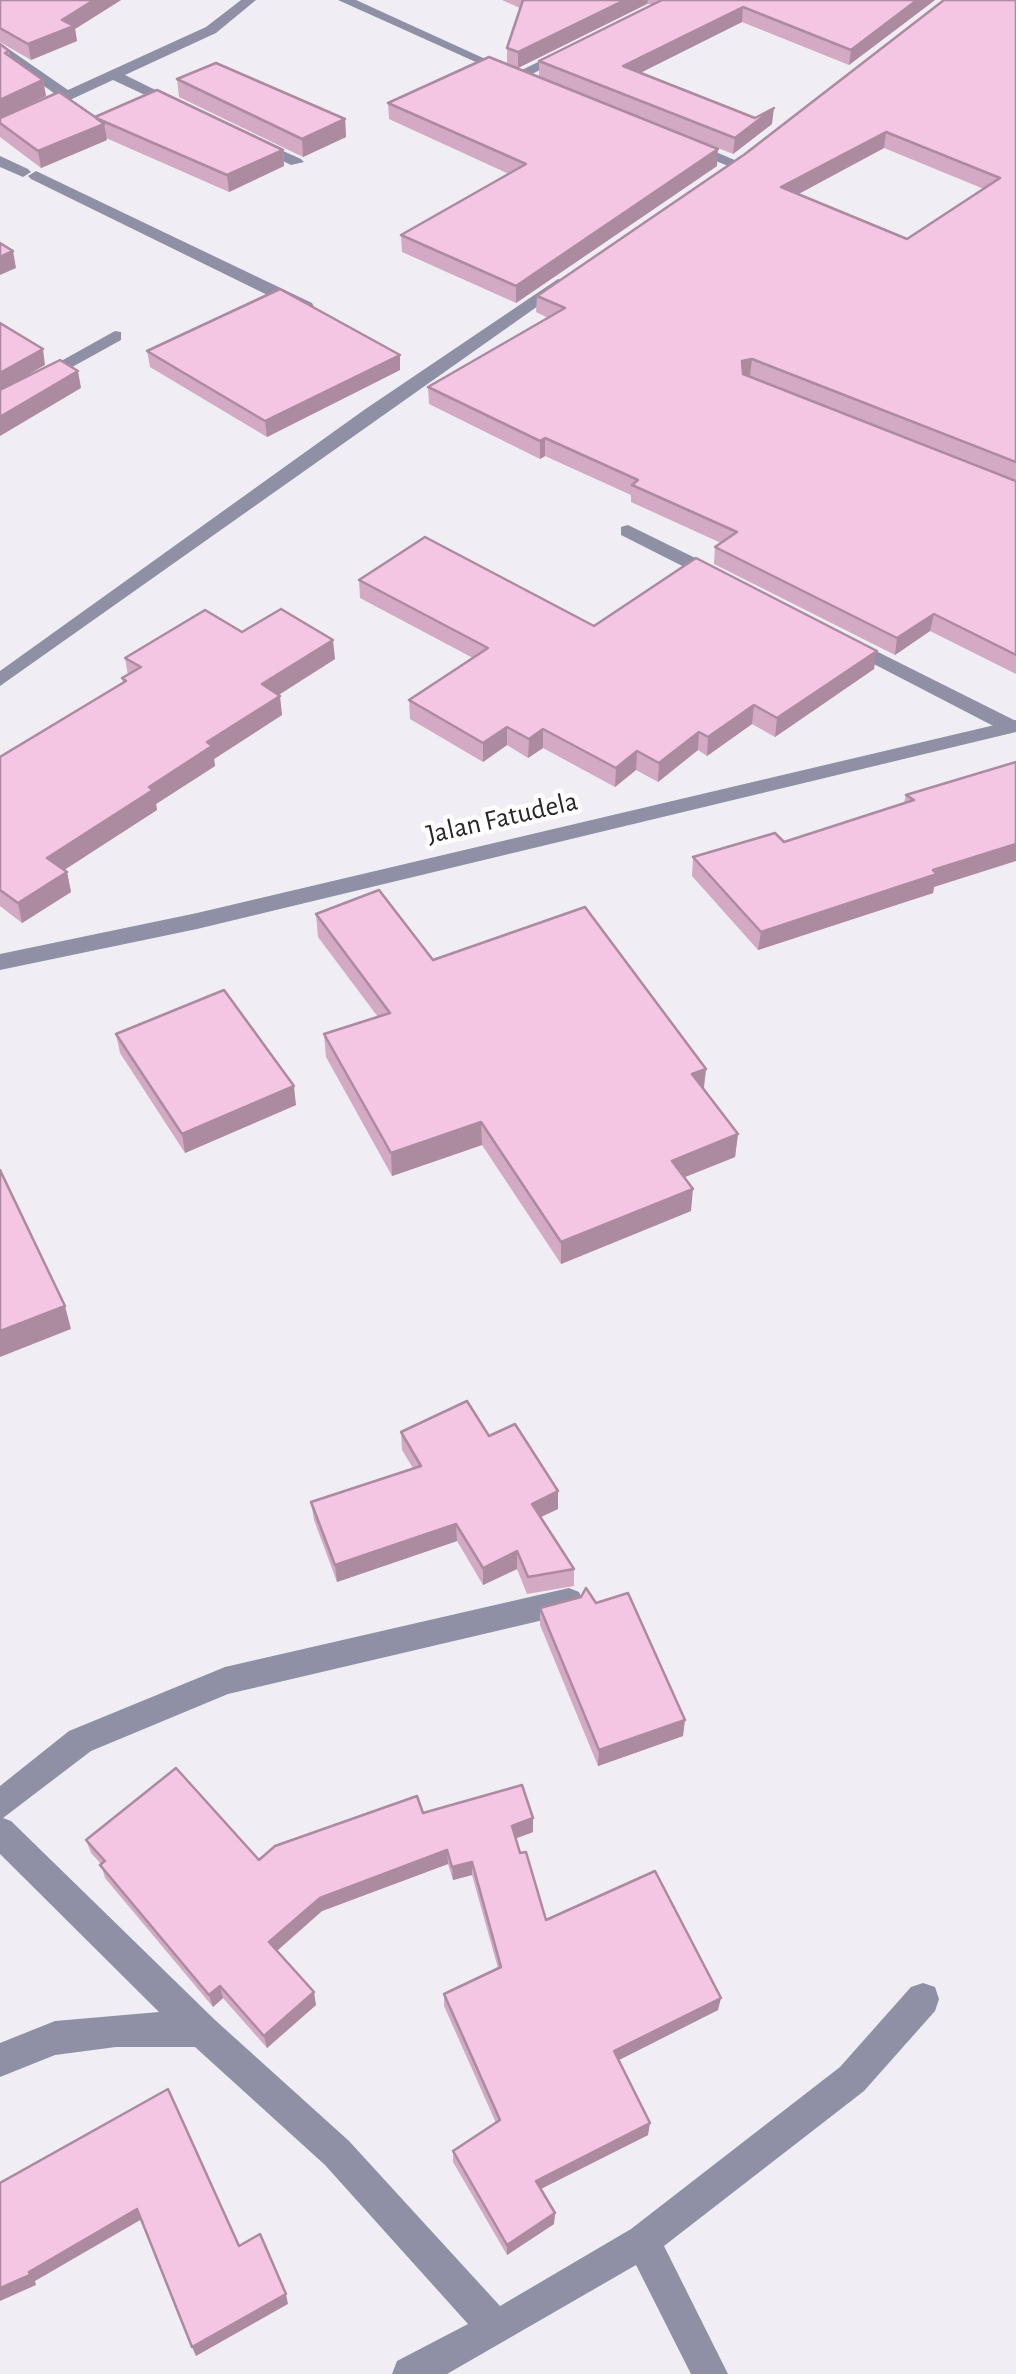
<!DOCTYPE html>
<html>
<head>
<meta charset="utf-8">
<style>
  body { margin:0 }
  canvas { display:block; background:#f1edf4 }
</style>
</head>
<body>
<canvas width="1016" height="2374"></canvas>
<script>
const ctx = document.querySelector('canvas').getContext('2d');
ctx.lineJoin = 'round';
const toPath = rows => new Path2D(rows.map(r => 'M' + r).join(''));
function paint(path, color) { ctx.fillStyle = color; ctx.fill(path, 'evenodd'); }
function trace(path, color, width, dash) { ctx.strokeStyle = color; ctx.lineWidth = width; ctx.lineCap = dash ? 'butt' : 'round'; ctx.setLineDash(dash || []); ctx.stroke(path); }
function write(font, color, halo, rows, align = 'center') {
  ctx.font = font + ' "Alegreya Sans",sans-serif'; ctx.lineWidth = 9; ctx.setLineDash([]); ctx.textBaseline = 'middle'; ctx.strokeStyle = halo; ctx.fillStyle = color; for (const [text, x, y, turn = 0] of rows) {
    ctx.save(); ctx.translate(x, y); ctx.rotate((+turn || 0) * Math.PI / 180); ctx.textAlign = isNaN(turn) ? turn : align; if (halo) ctx.strokeText(text, 0, 0); ctx.fillText(text, 0, 0); ctx.restore();
  }
}
paint(toPath([
  [241,0,256,0,216,33,125,75,182,103,182,109,177,110,113,80,72,99,62,99,0,54,0,43,68,90,206,27,241,0],
  [338,0,356,0,516,73,564,49,576,52,518,81,338,0],
  [254,138,301,159,304,162,291,165,249,145,247,142,254,138],
  [680,141,690,141,744,164,731,167,680,147,680,141],
  [0,156,28,169,31,172,23,177,0,167,0,156],
  [36,171,312,303,314,307,300,311,31,179,28,176,36,171],
  [558,279,572,282,0,686,0,671,364,410,558,279],
  [115,331,121,332,121,340,0,407,0,395,115,331],
  [628,525,726,573,729,577,726,581,712,581,621,535,621,527,628,525],
  [848,637,1016,721,1016,732,1005,732,841,647,838,643,848,637],
  [569,1588,579,1592,583,1601,579,1610,569,1614,228,1694,91,1751,3,1818,11,1821,215,2020,349,2141,500,2306,631,2229,840,2067,911,1987,923,1983,935,1987,939,1999,935,2011,864,2091,664,2246,728,2374,691,2374,636,2265,447,2374,392,2374,397,2361,468,2324,325,2165,195,2047,116,2047,55,2055,0,2077,0,2043,55,2021,159,2012,0,1854,0,1786,69,1731,225,1667,569,1588]
]), '#8f90a5');
paint(toPath([
  [1016,720,1016,732,197,929,0,970,0,954,197,913,1016,720]
]), '#8f90a5');
paint(toPath([
  [0,0,121,0,75,29,77,41,31,60,0,42],
  [502,0,935,0,849,65,742,22,640,73,772,124,733,154,539,77,539,61,656,4,647,4,518,68,507,63,507,48,520,8],
  [1016,0,1016,481,750,376,747,376,1016,481,1016,674,930,631,895,655,714,564,715,547,721,543,631,502,631,495,545,456,540,459,429,404,428,387,548,318,536,312,537,296],
  [884,148,984,189,907,239,798,194],
  [0,44,9,51,10,57,43,80,46,96,4,116,95,117,283,150,284,166,229,192,106,138,107,140,41,168,0,137],
  [177,79,345,119,346,137,303,157,179,97],
  [388,103,717,166,516,303,402,252,401,235,509,174,389,119],
  [147,351,400,370,267,437,150,367],
  [359,580,594,626,874,669,775,737,752,724,707,756,698,750,658,782,636,770,615,787,543,748,528,758,507,745,483,762,410,719,409,700,473,658,360,598],
  [242,632,335,659,279,695,282,715,214,759,215,766,156,804,157,810,64,869,67,872,71,892,22,923,0,906,0,757,123,683,122,678,128,675,125,658],
  [1016,762,934,887,933,893,758,950,692,876,693,857,784,842,904,803,906,795],
  [316,914,706,1069,704,1089,738,1134,735,1157,685,1177,691,1211,561,1264,482,1145,392,1176,326,1057,324,1034,378,1017,318,937],
  [116,1034,296,1105,185,1153,120,1053],
  [401,1432,489,1436,558,1509,541,1517,574,1569,574,1586,527,1594,517,1569,483,1585,457,1541,337,1582,314,1520,311,1502,413,1468,402,1450],
  [540,1608,683,1736,598,1766,540,1625],
  [423,1813,533,1818,533,1832,516,1838,546,1920,718,2010,619,2060,648,2135,540,2189,555,2213,554,2224,507,2255,453,2162,453,2151,496,2123,444,2006,444,1994,498,1968,472,1875,453,1880,448,1864,322,1911,277,1951,316,2005,267,2048,223,1998,213,2007,105,1878,101,1864,91,1853,86,1840,259,1860]
]), '#d3a9c4');
paint(toPath([
  [94,0,121,0,75,29,77,41,31,60,28,44],
  [625,0,648,0,647,4,518,68,518,52],
  [917,0,935,0,849,65,851,50],
  [743,7,742,22,622,82,623,66],
  [43,80,46,96,0,118,0,100],
  [774,108,772,124,733,154,735,138],
  [345,119,346,137,303,157,302,139],
  [104,124,107,140,41,168,38,151],
  [886,132,884,148,780,204,781,187],
  [718,149,717,166,516,303,516,286],
  [283,150,284,166,229,192,227,175],
  [13,251,16,268,0,275,0,257],
  [43,349,45,365,0,391,0,373],
  [400,355,400,370,267,437,265,421],
  [752,359,750,376,740,378,742,361],
  [78,371,81,388,0,436,0,417],
  [545,438,545,456,540,459,540,441],
  [934,614,930,631,895,655,897,638],
  [333,640,335,659,264,704,262,684],
  [877,651,874,669,775,737,777,718],
  [280,696,282,715,214,759,215,766,156,804,157,810,52,878,47,858,207,742],
  [754,705,752,724,707,756,708,737],
  [507,727,507,745,483,762,483,743],
  [543,729,543,748,528,758,529,739],
  [699,732,698,750,658,782,659,763],
  [637,751,636,770,615,787,616,768],
  [1016,844,1016,861,934,887,933,893,758,950,761,932,933,870],
  [67,872,71,892,22,923,18,903],
  [706,1069,703,1092,692,1074],
  [294,1086,296,1105,185,1153,182,1134],
  [481,1122,482,1145,392,1176,391,1153],
  [738,1134,735,1157,670,1183,672,1161],
  [693,1189,691,1211,561,1264,561,1242],
  [65,1306,71,1329,0,1357,0,1331],
  [558,1491,558,1509,532,1521,532,1504],
  [456,1524,457,1541,337,1582,335,1565],
  [517,1551,517,1569,483,1585,483,1568],
  [685,1720,683,1736,598,1766,599,1750],
  [533,1818,533,1832,512,1840,512,1826],
  [447,1850,448,1864,322,1911,272,1955,269,1942,320,1898],
  [472,1862,472,1875,453,1880,452,1867],
  [220,1986,223,1998,213,2007,209,1995],
  [314,1992,316,2005,267,2048,264,2036],
  [721,1998,718,2010,613,2063,614,2051],
  [650,2123,648,2135,535,2192,536,2181],
  [137,2209,142,2219,35,2281,36,2285,0,2301,0,2288],
  [555,2213,554,2224,507,2255,507,2245],
  [286,2294,288,2304,196,2356,192,2347]
]), '#ac8aa0');
const building = toPath([
  [0,0,94,0,62,20,74,26,28,44,0,28,0,0],
  [523,0,625,0,518,52,507,48,523,0],
  [662,0,917,0,851,50,743,7,623,66,755,118,774,108,735,138,539,61,662,0],
  [944,0,1016,0,1016,462,752,359,742,361,743,374,1016,481,1016,655,934,614,897,638,715,547,737,532,632,485,638,480,545,438,540,441,428,387,565,308,537,296,745,154,944,0],
  [886,132,1000,178,907,239,781,187,886,132],
  [0,44,9,51,5,53,43,80,0,100,0,44],
  [489,57,718,149,516,286,401,235,526,164,388,103,489,57],
  [216,63,345,119,302,139,177,79,216,63],
  [157,90,283,150,227,175,96,118,104,124,38,151,0,123,0,118,59,92,95,117,157,90],
  [0,243,13,251,0,257,0,243],
  [280,289,400,355,265,421,147,351,280,289],
  [0,323,43,349,0,373,0,323],
  [60,360,78,371,0,417,0,390,60,360],
  [425,537,594,626,696,558,877,651,777,718,754,705,708,737,699,732,659,763,637,751,616,768,543,729,529,739,507,727,483,743,409,700,488,648,359,580,425,537],
  [281,609,333,640,262,684,280,696,207,742,212,746,149,787,153,790,47,858,67,872,18,903,0,890,0,757,126,681,122,678,141,667,125,658,205,610,242,632,281,609],
  [1016,762,1016,844,933,870,937,874,761,932,693,857,775,833,784,842,914,800,906,795,1016,762],
  [379,890,433,960,585,907,706,1069,692,1074,738,1134,672,1161,693,1189,561,1242,481,1122,391,1153,324,1034,390,1013,316,914,379,890],
  [224,990,294,1086,182,1134,116,1034,224,990],
  [0,1170,65,1306,0,1331,0,1170],
  [467,1401,489,1436,515,1424,558,1491,532,1504,574,1569,528,1577,517,1551,483,1568,456,1524,335,1565,311,1502,421,1466,401,1432,467,1401],
  [586,1588,596,1603,628,1593,685,1720,599,1750,540,1608,581,1597,586,1588],
  [176,1768,259,1860,275,1846,417,1796,423,1813,522,1785,533,1818,512,1826,520,1853,526,1852,546,1920,655,1871,721,1998,614,2051,650,2123,536,2181,555,2213,507,2245,453,2151,500,2120,444,1994,501,1967,472,1862,452,1867,447,1850,320,1898,269,1942,314,1992,264,2036,220,1986,209,1995,100,1865,105,1861,86,1840,176,1768],
  [168,2089,239,2246,260,2234,286,2294,192,2347,137,2209,29,2272,30,2275,0,2288,0,2183,168,2089]
]);
paint(building, '#f5c5e4');
trace(building, '#ac8aa0', 2.5);
write('28px', '#262527', '#fff', [
  ["Jalan Fatudela",502,818,-13]
]);
</script>
</body>
</html>
